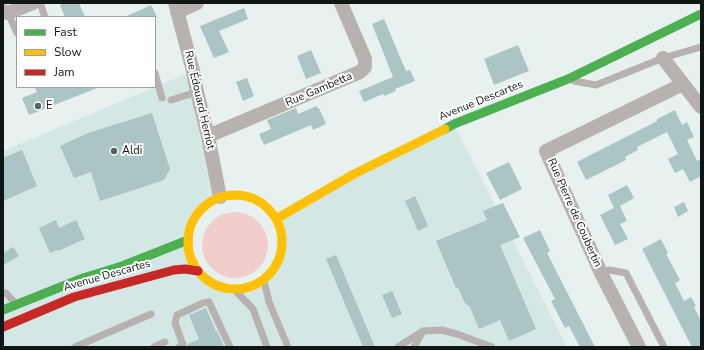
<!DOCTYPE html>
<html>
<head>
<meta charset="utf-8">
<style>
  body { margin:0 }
  #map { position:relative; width:704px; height:350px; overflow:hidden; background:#e7f2f0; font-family:"Nunito Sans",sans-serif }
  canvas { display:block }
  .frame { position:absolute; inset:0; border:4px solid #0f1615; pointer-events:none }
  .legend { position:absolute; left:16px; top:16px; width:140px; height:72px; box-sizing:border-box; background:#fff; border:1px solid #9fa2a1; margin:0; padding:5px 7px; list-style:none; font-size:12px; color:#0f1615 }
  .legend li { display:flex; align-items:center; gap:8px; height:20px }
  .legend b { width:20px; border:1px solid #9fa2a1 }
</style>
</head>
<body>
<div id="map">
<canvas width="704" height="350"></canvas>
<div class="frame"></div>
<ul class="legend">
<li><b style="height:5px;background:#4caf50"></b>Fast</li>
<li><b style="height:5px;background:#ffc107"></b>Slow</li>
<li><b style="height:5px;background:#c62828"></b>Jam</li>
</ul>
</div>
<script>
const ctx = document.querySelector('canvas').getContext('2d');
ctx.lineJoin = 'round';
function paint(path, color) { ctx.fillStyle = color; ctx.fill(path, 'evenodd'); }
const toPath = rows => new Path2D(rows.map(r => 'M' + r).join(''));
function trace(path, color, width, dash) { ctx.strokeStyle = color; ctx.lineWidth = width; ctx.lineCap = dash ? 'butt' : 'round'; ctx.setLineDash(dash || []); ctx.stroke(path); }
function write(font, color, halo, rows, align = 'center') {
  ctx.font = font + ' "Nunito Sans",sans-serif'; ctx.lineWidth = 4; ctx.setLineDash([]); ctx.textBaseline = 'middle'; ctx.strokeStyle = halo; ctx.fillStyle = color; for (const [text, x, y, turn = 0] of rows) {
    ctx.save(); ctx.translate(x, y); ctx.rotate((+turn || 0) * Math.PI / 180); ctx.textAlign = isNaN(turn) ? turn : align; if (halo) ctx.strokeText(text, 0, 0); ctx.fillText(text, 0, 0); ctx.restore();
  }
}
paint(toPath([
  [193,71,220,197,212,201,205,205,190,227,188,240,206,279,234,289,245,288,255,284,263,279,271,271,277,262,280,250,281,238,280,229,276,219,454,124,567,347,3,347,3,151]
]), '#d3e7e5');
paint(toPath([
  '202 245a33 33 0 1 1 66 0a33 33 0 1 1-66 0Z'
]), '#f1cdcb');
paint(toPath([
  [65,3,79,3,85,17,65,17,60,5],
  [151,5,157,17,125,17],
  [244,8,248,19,219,31,229,52,214,58,200,26],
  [384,19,406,71,410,70,415,81,395,89,396,91,384,96,383,94,364,102,359,91,393,77,372,24],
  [518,45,529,71,494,85,484,59],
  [311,50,321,73,306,79,297,56],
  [247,78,254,96,243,101,236,82],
  [34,87,97,87,97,88,29,115,22,98,37,92],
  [317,106,318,109,319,108,326,124,313,130,311,125,264,145,259,134,271,129,267,120,296,108,298,114],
  [675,110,682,125,687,122,694,137,687,140,697,161,701,159,701,176,690,182,683,169,675,173,668,159,678,154,667,132,637,147,638,150,625,157,626,160,586,180,577,162,657,121,657,119],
  [152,113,170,169,164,180,100,201,91,172,74,178,60,146,88,133],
  [22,150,37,186,3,201,3,158],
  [509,162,522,189,500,200,486,173],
  [627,185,634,198,620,206,627,221,620,224,628,239,615,245,600,215,614,208,608,195],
  [415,196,428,226,418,231,405,201],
  [684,202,688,211,678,217,674,207],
  [503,203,520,237,500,245,536,329,509,341,500,320,479,329,470,307,465,303,458,288,456,288,436,241,487,220,483,211],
  [56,220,59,228,76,220,85,239,58,251,57,250,50,253,39,228],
  [540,230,550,251,547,253,595,347,580,347,569,326,565,328,551,301,555,299,523,238],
  [661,239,668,253,666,254,680,280,675,283,684,301,691,297,696,306,694,307,701,321,701,347,692,347,642,249],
  [13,247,19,256,3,265,3,253],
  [336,255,375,347,363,347,326,259],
  [392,291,402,314,392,318,382,295],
  [206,308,216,332,217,331,224,347,187,347,188,344,199,339,189,315]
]), '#aac5c3');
trace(toPath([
  [40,3,45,17],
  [8,13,17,33],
  [155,73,162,98],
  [574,81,596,85,663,58,701,47],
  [171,100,197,92],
  [601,273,609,270,626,273,664,347],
  [263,279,266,289,269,302,288,347],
  [234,289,253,309,267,347],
  [3,293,6,293,16,304],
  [75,347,151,314],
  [154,347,165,342],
  [179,347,183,345,175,323,177,315,203,303,209,302,230,347],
  [398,347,423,331,442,330,457,334,492,347],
  [414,347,423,331]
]), '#b7b1af', 7);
trace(toPath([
  [175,3,193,71,197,92,208,136,220,197],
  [3,11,8,13,33,3],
  [177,12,197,3],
  [663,58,701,107],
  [208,136,360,72,365,67,365,59,341,3],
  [639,347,601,273,546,151,683,84]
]), '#b7b1af', 14);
trace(toPath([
  [445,129,454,124,568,79,701,14],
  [3,310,83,278,122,266,188,240]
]), '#4caf50', 9);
trace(toPath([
  '188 242a47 47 0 1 1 94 0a47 47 0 1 1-94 0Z',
  [276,219,354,174,445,129]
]), '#ffc107', 9);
trace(toPath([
  [3,327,74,297,174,270,185,269,198,271]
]), '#c62828', 9);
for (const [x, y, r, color] of [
  [38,106,4,"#5b6362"],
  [114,151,4,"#5b6362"]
]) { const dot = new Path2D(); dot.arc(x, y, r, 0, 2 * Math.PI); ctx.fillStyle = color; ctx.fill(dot); trace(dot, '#fff', 1.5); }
write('11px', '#0f1615', '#fff', [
  ["Rue Gambetta",319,90,-23],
  ["Rue Édouard Herriot",199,100,77],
  ["Avenue Descartes",481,101,-22],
  ["Rue Pierre de Coubertin",574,213,66],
  ["Avenue Descartes",107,276,-16]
]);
write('11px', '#0f1615', '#fff', [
  ["E",46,106],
  ["Aldi",122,151]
], 'left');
</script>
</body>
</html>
